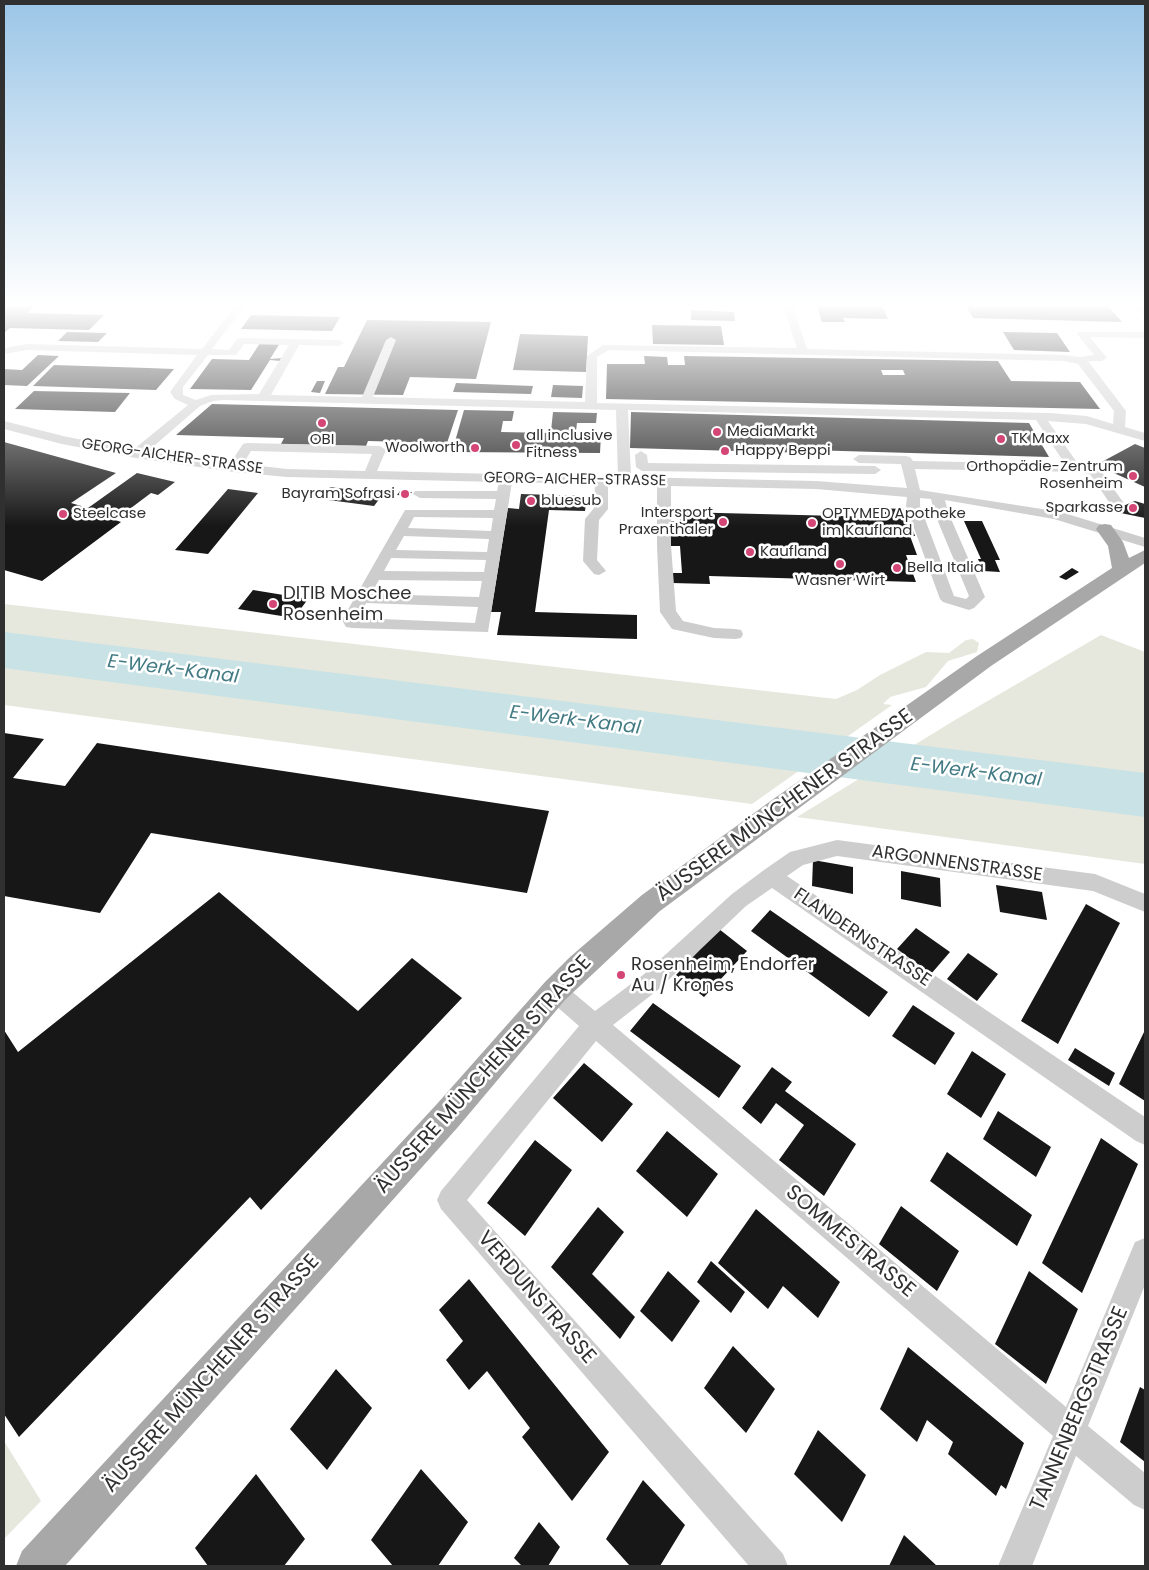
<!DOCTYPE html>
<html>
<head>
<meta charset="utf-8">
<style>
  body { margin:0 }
  #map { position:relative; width:1149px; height:1570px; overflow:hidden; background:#fff; font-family:Poppins,sans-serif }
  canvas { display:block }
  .frame { position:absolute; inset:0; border:5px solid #303030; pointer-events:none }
</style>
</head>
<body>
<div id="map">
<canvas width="1149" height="1570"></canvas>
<div class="frame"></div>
</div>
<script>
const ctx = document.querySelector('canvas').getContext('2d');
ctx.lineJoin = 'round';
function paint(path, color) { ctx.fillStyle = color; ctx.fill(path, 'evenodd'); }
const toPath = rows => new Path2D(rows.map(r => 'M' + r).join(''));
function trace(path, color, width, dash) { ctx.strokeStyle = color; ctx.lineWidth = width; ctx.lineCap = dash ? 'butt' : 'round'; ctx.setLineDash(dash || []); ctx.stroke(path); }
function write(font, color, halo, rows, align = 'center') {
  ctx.font = font + ' Poppins,sans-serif'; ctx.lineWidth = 5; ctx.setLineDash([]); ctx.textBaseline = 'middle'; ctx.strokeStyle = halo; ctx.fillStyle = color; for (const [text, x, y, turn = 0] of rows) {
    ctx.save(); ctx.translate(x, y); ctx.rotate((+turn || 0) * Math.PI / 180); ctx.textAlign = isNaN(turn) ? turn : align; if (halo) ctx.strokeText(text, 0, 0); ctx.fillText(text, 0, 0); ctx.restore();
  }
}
paint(toPath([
  [4,604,836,699,857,690,880,675,926,652,949,653,966,640,973,639,979,643,977,652,948,661,926,687,890,697,883,704,892,705,752,804,4,705],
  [1101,635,1145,652,1145,864,797,817,955,720],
  [4,1441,41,1501,4,1539]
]), '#e6e8dd');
paint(toPath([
  [4,632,1145,773,1145,817,4,668]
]), '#c8e2e5');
paint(toPath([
  [4,306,35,306,27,313,104,315,89,330,10,328,4,333],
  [817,306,882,306,888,319,843,318,845,322,822,322],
  [966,306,1108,306,1122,322,973,318],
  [691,310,734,312,735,321,691,320],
  [251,315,340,317,332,331,241,329],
  [367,320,491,322,476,379,410,377,403,395,325,394,338,367,344,367],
  [652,325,721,326,724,345,653,344],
  [67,332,107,333,98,342,58,341],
  [1003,332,1057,333,1070,352,1014,350],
  [520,334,588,336,586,372,513,370],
  [260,343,280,343,270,359,282,358,280,361,270,360,251,390,190,389,212,359,249,360],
  [38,355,59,356,27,386,4,385,4,369,22,370],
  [644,356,667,357,668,365,685,365,684,356,998,361,1011,381,1080,382,1100,409,606,399,607,364,645,364],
  [881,370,903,370,905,375,883,375],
  [54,365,148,368,174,369,156,390,33,386],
  [317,381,325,381,320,393,311,392],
  [456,383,533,386,531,394,453,392],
  [553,385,583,386,582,398,551,397],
  [34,391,130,393,115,412,15,409],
  [212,404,458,410,447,443,368,441,366,446,281,444,284,438,176,435],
  [464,410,514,411,512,421,503,421,501,432,601,434,600,453,452,452],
  [553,412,597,413,596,423,577,423,576,431,551,431],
  [631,412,1029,423,1049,457,808,450,809,453,630,448],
  [4,442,116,473,71,503,88,508,137,473,175,482,158,495,151,493,115,520,121,522,42,581,4,570],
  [1135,444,1145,448,1145,487,1096,465],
  [330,487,383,494,374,506,321,499],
  [228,489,258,493,208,554,175,550],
  [400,491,412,492,409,496,397,495],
  [521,494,587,496,585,511,549,510,535,612,637,615,637,639,497,635,501,612,491,612,508,508,519,509],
  [1135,501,1145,504,1145,518,1111,511],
  [876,508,905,509,915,536,910,536,917,555,906,555,916,582,709,576,710,584,672,583,672,573,682,573,680,546,671,546,670,521,681,522,680,512,879,517],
  [964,521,982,521,1000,560,995,560,1000,572,983,571,978,559,981,559],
  [1072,568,1079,572,1066,580,1059,577],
  [253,590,308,599,294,618,238,609],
  [4,733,44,739,13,778,65,786,97,743,549,811,527,893,151,833,100,913,4,896],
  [813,860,853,867,853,894,812,886],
  [901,871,940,878,941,907,901,899],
  [996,885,1042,892,1047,920,1000,912],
  [219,892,358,1011,412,958,462,998,261,1210,250,1197,19,1437,4,1414,4,1030,18,1052],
  [1086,904,1120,923,1058,1044,1021,1021],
  [770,910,888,992,869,1017,751,931],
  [916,928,950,952,931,974,897,949],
  [719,929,747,951,704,997,676,975],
  [968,953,998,974,977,1001,947,979],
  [653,1003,741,1066,719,1098,630,1031],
  [913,1005,955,1033,935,1065,892,1036],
  [1145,1030,1145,1101,1119,1084],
  [1075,1048,1115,1073,1109,1086,1068,1060],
  [972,1051,1006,1074,981,1118,947,1094],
  [584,1063,633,1104,602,1142,553,1098],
  [772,1067,792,1082,785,1091,856,1144,824,1196,779,1160,804,1125,776,1103,761,1124,742,1108],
  [998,1111,1051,1147,1036,1177,983,1139],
  [667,1131,718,1174,687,1217,636,1171],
  [1101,1138,1138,1164,1082,1293,1042,1263],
  [535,1140,572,1170,525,1236,487,1203],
  [947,1152,1032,1215,1017,1246,930,1181],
  [901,1206,959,1251,937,1291,879,1244],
  [598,1207,624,1232,592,1274,635,1317,620,1339,551,1267],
  [756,1209,840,1282,818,1318,783,1286,768,1309,718,1263],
  [711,1261,745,1292,731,1313,697,1282],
  [668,1271,700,1301,672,1342,640,1311],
  [1029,1271,1078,1309,1046,1384,995,1344],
  [469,1279,609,1452,572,1501,522,1437,530,1428,487,1371,469,1390,446,1360,463,1341,439,1310],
  [733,1346,775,1389,746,1433,704,1388],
  [908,1347,1024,1443,1006,1489,1001,1485,996,1496,948,1454,953,1442,927,1420,917,1442,880,1409],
  [336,1369,372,1408,327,1470,290,1429],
  [1140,1387,1145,1390,1145,1462,1120,1442],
  [818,1430,866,1475,842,1522,794,1474],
  [421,1469,468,1522,438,1566,393,1566,371,1540],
  [256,1474,305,1539,284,1566,208,1566,195,1548],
  [643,1480,685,1525,660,1566,630,1566,606,1539],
  [539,1522,560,1547,548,1566,522,1566,514,1558],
  [904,1535,937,1566,889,1566]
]), '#171717');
paint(toPath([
  [235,306,245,306,212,349,229,350,237,339,241,338,339,340,344,343,339,346,299,345,271,395,362,397,386,340,391,337,396,340,373,397,585,402,587,356,603,345,797,348,783,306,793,306,807,349,1064,355,1080,357,1094,355,1077,334,1078,332,1145,332,1145,338,1090,337,1107,358,1102,361,1088,361,1126,411,1125,427,1145,433,1145,441,1086,424,1048,421,1078,464,1099,468,1123,502,1121,505,1111,505,1090,474,1081,472,915,469,920,490,1061,512,1145,538,1145,547,1054,519,945,500,948,512,985,597,974,608,969,610,943,602,940,599,906,506,907,497,816,489,671,486,671,546,676,611,683,621,714,628,735,629,741,630,743,634,741,638,735,639,714,638,672,629,660,612,657,546,657,485,608,484,608,509,599,520,597,560,606,571,599,575,594,574,583,561,585,519,594,508,595,484,512,482,488,632,352,628,346,627,342,620,405,510,494,510,496,499,420,498,413,494,415,491,497,491,499,482,287,477,234,472,136,458,62,444,4,429,4,421,63,436,133,450,188,405,175,399,170,392,197,355,27,350,4,354,4,348,27,344,202,349,235,306],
  [244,344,289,345,259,394,211,395,196,400,183,395,183,387,208,355,236,355,244,344],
  [609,350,1064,361,1078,364,1114,411,1113,424,1087,416,1050,413,597,403,597,357,609,350],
  [224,400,616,410,618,477,377,471,386,450,380,446,247,443,243,444,231,462,147,452,200,406,213,401,224,400],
  [628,410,1036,420,1065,464,913,461,910,457,906,456,859,455,853,459,859,463,901,464,907,488,816,481,631,477,628,410],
  [251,451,372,454,365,471,287,469,243,464,251,451],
  [920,498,931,499,934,512,969,596,966,599,954,596,920,506,920,498],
  [414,517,493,518,491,531,408,528,414,517],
  [404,536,489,539,487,552,396,550,404,536],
  [391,558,486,560,484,572,384,571,391,558],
  [379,580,482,581,479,597,371,594,379,580],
  [366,603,478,607,475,623,359,618,366,603],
  [1135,306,1145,306,1145,315,1141,314,1135,306],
  [641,451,647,455,648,463,875,466,881,470,875,474,642,471,636,467,635,455,641,451],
  [837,840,1095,874,1145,894,1145,912,1093,891,837,856,803,865,787,876,1145,1117,1145,1145,1136,1141,772,888,746,906,659,989,613,1025,1066,1407,1135,1242,1145,1238,1145,1285,1088,1426,1145,1473,1145,1510,1134,1505,1076,1456,1032,1566,998,1566,1053,1436,596,1041,467,1200,783,1554,788,1566,749,1566,441,1209,437,1200,441,1191,579,1026,547,998,544,991,547,984,555,981,563,984,595,1011,643,975,732,894,764,870,790,852,837,840]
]), '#cdcdcd');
paint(toPath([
  [1105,524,1111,525,1123,542,1129,558,1145,550,1145,563,991,666,660,911,565,1000,458,1127,65,1566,16,1566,22,1551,436,1105,545,982,570,957,642,895,772,800,977,656,1112,568,1108,546,1096,529,1099,525,1105,524]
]), '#a8a8a8');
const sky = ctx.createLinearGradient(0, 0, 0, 526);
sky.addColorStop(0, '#9bc6e7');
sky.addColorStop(0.58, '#fff');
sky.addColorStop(1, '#ffffff00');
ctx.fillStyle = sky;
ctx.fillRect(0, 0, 1149, 526);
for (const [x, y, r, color] of [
  [322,423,5,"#d44675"],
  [717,432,5,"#d44675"],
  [1001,439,5,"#d44675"],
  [516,445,5,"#d44675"],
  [475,448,5,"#d44675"],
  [725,451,5,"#d44675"],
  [1133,476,5,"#d44675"],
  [405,494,5,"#d44675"],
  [531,501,5,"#d44675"],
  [1133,508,5,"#d44675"],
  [63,514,5,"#d44675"],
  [723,522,5,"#d44675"],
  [812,523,5,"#d44675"],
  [750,552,5,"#d44675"],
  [840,564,5,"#d44675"],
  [897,568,5,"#d44675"],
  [273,604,5,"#d44675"],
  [621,975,5,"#d44675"]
]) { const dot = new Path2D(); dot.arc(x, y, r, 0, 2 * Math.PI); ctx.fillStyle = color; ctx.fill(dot); trace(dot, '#fff', 2); }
write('15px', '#303030', '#fff', [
  ["MediaMarkt",727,432],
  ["all inclusive",526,436],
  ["Fitness",526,453],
  ["TK Maxx",1011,439],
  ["OBI",322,440,"center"],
  ["Woolworth",465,448,"right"],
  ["Happy Beppi",735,451],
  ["Orthopädie-Zentrum",1123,467,"right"],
  ["Rosenheim",1123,484,"right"],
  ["Bayram Sofrasi",395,494,"right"],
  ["bluesub",541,501],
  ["Sparkasse",1123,508,"right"],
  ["Intersport",713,513,"right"],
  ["Praxenthaler",713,530,"right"],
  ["Steelcase",73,514],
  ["OPTYMED Apotheke",822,514],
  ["im Kaufland",822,531],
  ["Kaufland",760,552],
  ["Bella Italia",907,568],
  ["Wasner Wirt",840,581,"center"]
], 'left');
write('15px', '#303030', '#fff', [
  ["GEORG-AICHER-STRASSE",172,457,8],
  ["GEORG-AICHER-STRASSE",575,480,1]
]);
write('18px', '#303030', '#fff', [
  ["DITIB Moschee",283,594],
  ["Rosenheim",283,615],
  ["Rosenheim, Endorfer",631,965],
  ["Au / Krones",631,986]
], 'left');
write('18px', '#303030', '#fff', [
  ["ARGONNENSTRASSE",957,864,8],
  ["FLANDERNSTRASSE",862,938,34]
]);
write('italic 19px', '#437b84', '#fff', [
  ["E-Werk-Kanal",173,670,7],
  ["E-Werk-Kanal",575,721,7],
  ["E-Werk-Kanal",976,773,7]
]);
write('21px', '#303030', '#fff', [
  ["ÄUSSERE MÜNCHENER STRASSE",785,806,-36],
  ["ÄUSSERE MÜNCHENER STRASSE",484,1075,-48],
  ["SOMMESTRASSE",850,1242,40],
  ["VERDUNSTRASSE",536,1298,49],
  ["ÄUSSERE MÜNCHENER STRASSE",212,1374,-48],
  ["TANNENBERGSTRASSE",1080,1409,-67]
]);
</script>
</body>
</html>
